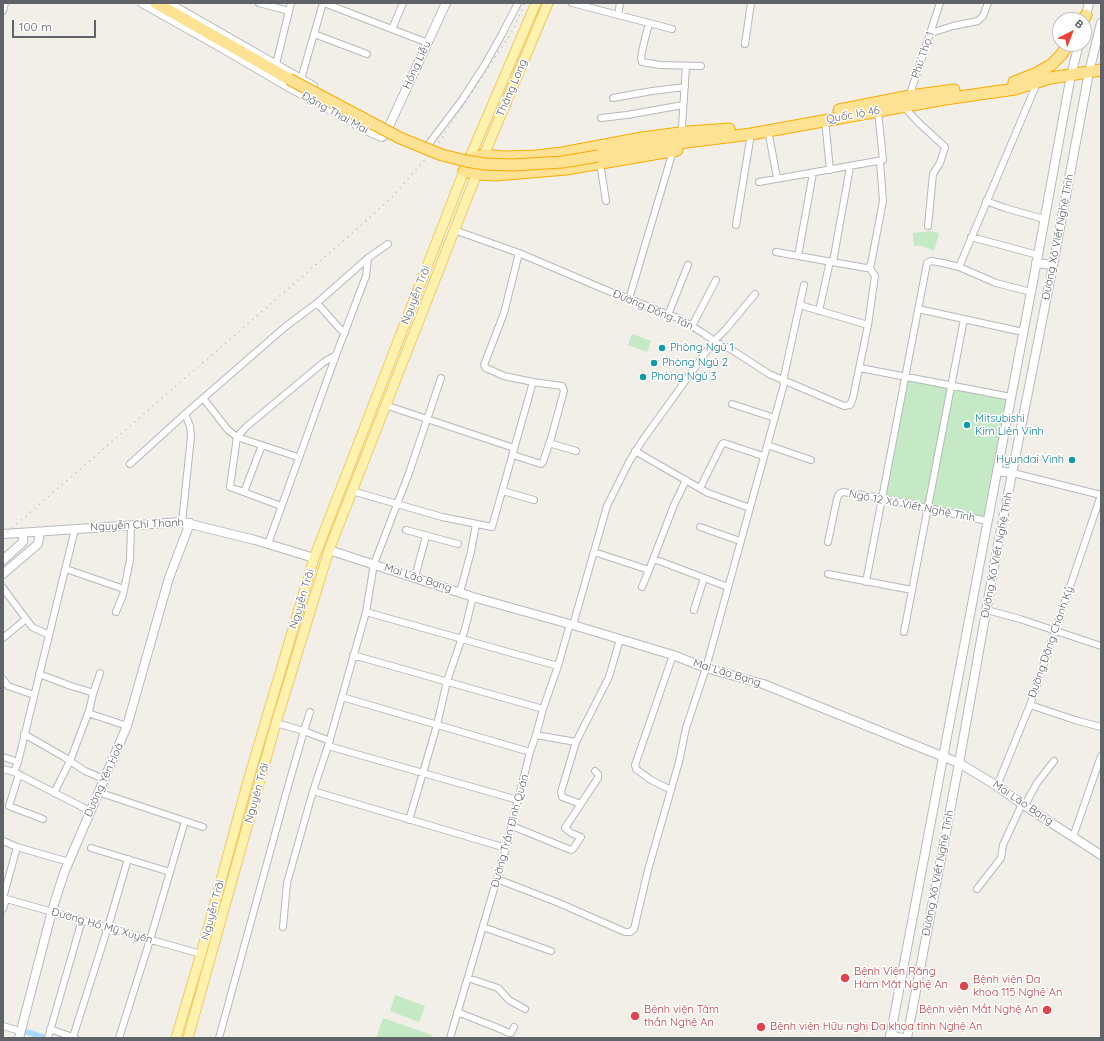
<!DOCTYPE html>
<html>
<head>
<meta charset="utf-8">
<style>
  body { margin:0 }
  #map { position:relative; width:1104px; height:1041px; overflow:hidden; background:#f1efe8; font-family:Quicksand,sans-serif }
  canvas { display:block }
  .frame { position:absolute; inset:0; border:4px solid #5f6368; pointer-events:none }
  .north { position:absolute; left:1052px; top:12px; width:40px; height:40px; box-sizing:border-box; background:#fff; border:1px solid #bfc1c3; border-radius:50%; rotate:42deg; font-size:11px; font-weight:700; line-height:16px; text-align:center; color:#5f6368 }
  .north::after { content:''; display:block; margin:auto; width:14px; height:18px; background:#ea4335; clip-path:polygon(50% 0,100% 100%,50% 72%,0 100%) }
  .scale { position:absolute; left:12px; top:20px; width:84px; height:18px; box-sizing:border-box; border:2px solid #5f6368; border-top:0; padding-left:5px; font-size:12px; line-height:14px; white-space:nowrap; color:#5f6368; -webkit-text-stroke:3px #fff; paint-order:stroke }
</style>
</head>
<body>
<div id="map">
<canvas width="1104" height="1041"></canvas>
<div class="frame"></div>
<div class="north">B</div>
<div class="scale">100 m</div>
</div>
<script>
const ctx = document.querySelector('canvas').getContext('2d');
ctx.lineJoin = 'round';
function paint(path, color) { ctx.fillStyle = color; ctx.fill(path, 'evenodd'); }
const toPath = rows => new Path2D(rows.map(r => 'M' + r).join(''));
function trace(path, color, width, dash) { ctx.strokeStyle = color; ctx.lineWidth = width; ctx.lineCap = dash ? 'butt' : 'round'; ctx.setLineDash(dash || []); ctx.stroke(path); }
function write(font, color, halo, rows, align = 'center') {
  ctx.font = font + ' Quicksand,sans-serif'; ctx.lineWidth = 3; ctx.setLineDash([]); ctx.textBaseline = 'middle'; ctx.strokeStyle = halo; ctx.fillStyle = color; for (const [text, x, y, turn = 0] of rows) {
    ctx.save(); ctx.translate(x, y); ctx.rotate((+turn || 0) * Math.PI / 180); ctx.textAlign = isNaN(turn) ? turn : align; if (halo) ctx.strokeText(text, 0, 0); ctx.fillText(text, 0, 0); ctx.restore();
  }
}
paint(toPath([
  [930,231,939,233,934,251,922,246,914,246,913,233],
  [632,334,651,341,647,352,628,345],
  [906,377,1011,397,987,521,882,498],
  [395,995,425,1006,419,1022,390,1011],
  [383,1018,432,1035,431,1038,376,1038]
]), '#c5e8c5');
trace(toPath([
  [27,1032,46,1038]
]), '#aadaff', 6);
const street = toPath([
  [259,3,289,11],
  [324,3,428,43],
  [572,3,672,29],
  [3,11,5,3],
  [618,15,620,3],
  [649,23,643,47,641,58,642,62,660,65,701,66],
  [392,29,403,3],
  [931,33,953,26,978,21,983,16,988,3],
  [314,34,367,54],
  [745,44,751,3],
  [276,64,291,3],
  [301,79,323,3],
  [909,97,940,3],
  [613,98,652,91,685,87],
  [905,105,904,107,918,122,945,147,940,163,933,174,928,226],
  [601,118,627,115,683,105],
  [825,120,830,170],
  [768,130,777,178],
  [683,132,682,127,686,66],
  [428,145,462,100,484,66,502,34,518,3],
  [600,163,606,201],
  [759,182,883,160,878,111],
  [986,201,1005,208,1044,219],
  [736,225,751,134],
  [454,230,519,253,606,290,680,319,703,333,714,341,732,350,769,374,844,406,850,405,853,398,868,325,875,276,869,267],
  [971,237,1038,255],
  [776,252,866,268,869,267,871,264,883,201,880,162],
  [519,253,504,313,484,365,486,368,504,376,533,382,562,386,564,391,550,442,552,444,576,451],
  [798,256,813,173],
  [833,262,850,167],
  [959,267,1037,83],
  [629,299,673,151],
  [317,303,340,329,345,333],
  [800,305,868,325],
  [918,309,1023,332],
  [819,311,830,261],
  [668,315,688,265],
  [692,326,716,280],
  [860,368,1011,397],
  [203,398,228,430,237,437,298,457],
  [732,404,775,418],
  [385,405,514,448],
  [185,414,285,327,317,303,368,258,388,244],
  [767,445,811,460],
  [635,451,708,493,750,508],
  [513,455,541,464,543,462,550,441],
  [130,464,185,414,190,426,191,437,182,522],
  [1013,473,1101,495],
  [700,488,722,444,724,443,763,456],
  [352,491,442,517,492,527,533,382],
  [503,491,534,500],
  [244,492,262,445],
  [281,506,230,487,237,437,246,427,324,362,336,355],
  [700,527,740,541],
  [75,529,18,762,14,772,90,811],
  [406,530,458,544],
  [828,542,837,499,839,494,843,492,882,498,987,521],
  [268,544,336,355,366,276,368,258],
  [594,552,649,570,674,505,686,480],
  [654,559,728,587],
  [66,569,124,589],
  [828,574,912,590],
  [415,577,426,536],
  [866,582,927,263,931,261,943,263,959,267,996,283,1031,292],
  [642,587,649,570],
  [3,588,32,627,49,635],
  [460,592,471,552,476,524],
  [694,610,704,578],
  [987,610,1020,619,1101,646],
  [116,612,123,595,130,560,131,525],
  [366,612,558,666],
  [573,625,607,506,629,462,642,441,714,341,726,329,755,294],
  [904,632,964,319],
  [3,638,26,619],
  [353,655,543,709],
  [39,674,71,686,91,692,93,694,89,711,70,761,54,793],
  [3,679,8,686,34,695],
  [93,694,100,673],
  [342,697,530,752],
  [1030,705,1075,720,1101,727],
  [310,712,304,731,330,741],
  [88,713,127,726],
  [24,734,64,757,85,771,104,779],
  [536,735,576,742],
  [328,746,518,800],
  [3,757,18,762],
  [3,769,14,772],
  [19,774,9,806,43,819],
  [997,786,1030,705,1101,495],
  [671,790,651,780,636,769,635,765,673,655],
  [313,791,506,848],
  [98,792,203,827],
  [581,804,562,797,561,792,576,742,609,677,620,639],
  [1025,805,1037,783,1054,761],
  [409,820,437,725,447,681,465,629,473,597],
  [512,826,571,850,573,849,581,837,571,833,565,828,598,778,598,774,595,771],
  [1073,837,1101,756],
  [3,841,17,847,69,862],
  [91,848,170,872],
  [497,879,559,903,625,932,630,932,634,929,648,870,679,762,686,728,706,668,784,384,783,381,804,285],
  [977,889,1001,858,1003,845,1022,804],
  [3,898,201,954],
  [3,898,17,847],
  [3,909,6,899],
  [283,927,287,883,313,791,328,746,366,612,374,564,409,473,441,378],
  [483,927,551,951],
  [468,978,498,988,509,1000,525,1009],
  [457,1012,498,1028,509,1033,511,1033,514,1027],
  [3,1026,20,1031],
  [50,1029,75,1038],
  [73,1037,108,927,128,859],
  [48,1038,82,920],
  [119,1038,150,940,185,821],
  [219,1038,287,790,304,731,276,723],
  [450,1038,506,848,530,752,536,735,543,709,558,666,570,624]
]);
const secondary = toPath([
  [142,3,222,48,287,86,370,132,382,137,385,135,446,3],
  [168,3,313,86],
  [1085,20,1089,3],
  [1036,263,1053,265],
  [997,471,1013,473],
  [3,534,182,522,255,540,314,558],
  [329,550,473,597,573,625,673,655,706,668,763,684,959,763,997,786,1022,804,1101,855],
  [3,560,23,542,23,533],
  [3,574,38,544,40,532],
  [890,1035,902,1038],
  [19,1038,52,911,64,873,127,726,169,578,190,523],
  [890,1038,1038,255,1071,75,1079,44],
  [907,1038,959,763,997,550,1053,265,1089,72,1101,23]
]);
const primary = toPath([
  [176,1038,201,954,248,781,314,558,464,171,536,3],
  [188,1038,276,723,329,550,484,155,548,3]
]);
const highway = toPath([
  [156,3,289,79],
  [1083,20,1086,15],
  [1044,79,1101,70],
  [1014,82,1037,73,1051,65,1061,55,1069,44],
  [839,110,910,96,954,90],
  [598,156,654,146,751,134,945,99,1015,89,1050,78],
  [469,159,484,155,504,157,537,156,562,153,642,138,687,132,729,129],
  [464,171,477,174,496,175,566,169,677,150]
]);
trace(street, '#b5b8bc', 8);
trace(secondary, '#b6babf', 10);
trace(primary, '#f2c960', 11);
trace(highway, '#f9ab00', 13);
trace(street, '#fff', 6);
trace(secondary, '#fff', 8);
trace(primary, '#fff2af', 9);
trace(highway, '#fde293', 11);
trace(toPath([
  [3,536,356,230,392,197,436,147,513,30,525,3]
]), '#b6b7b8', 1.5, [1, 5]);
const highwayBridge = toPath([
  [289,79,400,138,442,155,466,161,485,164,512,165,563,162,598,156]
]);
trace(highwayBridge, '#f9ab00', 13, []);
trace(highwayBridge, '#fde293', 11);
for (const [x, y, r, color] of [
  [662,348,4,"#0f9aa8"],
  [654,363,4,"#0f9aa8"],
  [643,377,4,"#0f9aa8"],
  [967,425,4,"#0f9aa8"],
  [1072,460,4,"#0f9aa8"],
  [845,978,5,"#e0444e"],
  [964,986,5,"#e0444e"],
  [1047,1010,5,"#e0444e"],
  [635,1016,5,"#e0444e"],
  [761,1027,5,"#e0444e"]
]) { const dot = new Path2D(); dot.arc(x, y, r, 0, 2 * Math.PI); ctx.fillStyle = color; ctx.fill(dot); trace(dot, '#fff', 1.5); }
write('11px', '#5f6368', '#fff', [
  ["Phú Thọ 1",923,55,-71],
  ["Hồng Liễu",417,65,-65],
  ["Thăng Long",512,88,-67],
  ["Đặng Thai Mai",335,113,29],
  ["Quốc lộ 46",853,115,-10],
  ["Đường Xô Viết Nghệ Tĩnh",1058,237,-79],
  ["Nguyễn Trãi",416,295,-69],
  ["Đường Đồng Tân",653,310,23],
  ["Ngõ 12 Xô Viết Nghệ Tĩnh",912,506,11],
  ["Nguyễn Chí Thanh",137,525,-3],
  ["Đường Xô Viết Nghệ Tĩnh",997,555,-79],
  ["Mai Lão Bạng",418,578,18],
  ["Nguyễn Trãi",302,599,-73],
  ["Đường Đặng Chánh Kỷ",1051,642,-71],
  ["Mai Lão Bạng",727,673,17],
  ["Đường Yên Hoà",104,780,-66],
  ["Nguyên Trãi",257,793,-74],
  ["Mai Lão Bạng",1023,803,34],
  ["Đường Trần Đình Quán",510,831,-75],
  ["Đường Xô Viết Nghệ Tĩnh",938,873,-79],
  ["Nguyễn Trãi",213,910,-75],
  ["Đường Hồ Mỹ Xuyên",102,926,16]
]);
write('11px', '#0d838f', '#fff', [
  ["Phòng Ngủ 1",670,348],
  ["Phòng Ngủ 2",662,363],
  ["Phòng Ngủ 3",651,377],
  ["Mitsubishi",975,419],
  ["Kim Liên Vinh",975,432],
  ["Hyundai Vinh",1064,460,"right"]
], 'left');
write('11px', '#be3a42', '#fff', [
  ["Bệnh Viện Răng",854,972],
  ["Hàm Mặt Nghệ An",854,985],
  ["Bệnh viện Đa",973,980],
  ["khoa 115 Nghệ An",973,993],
  ["Bệnh viện Tâm",644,1010],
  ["thần Nghệ An",644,1023],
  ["Bệnh viện Mắt Nghệ An",1038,1010,"right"],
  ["Bệnh viện Hữu nghị Đa khoa tỉnh Nghệ An",770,1027]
], 'left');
</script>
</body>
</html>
